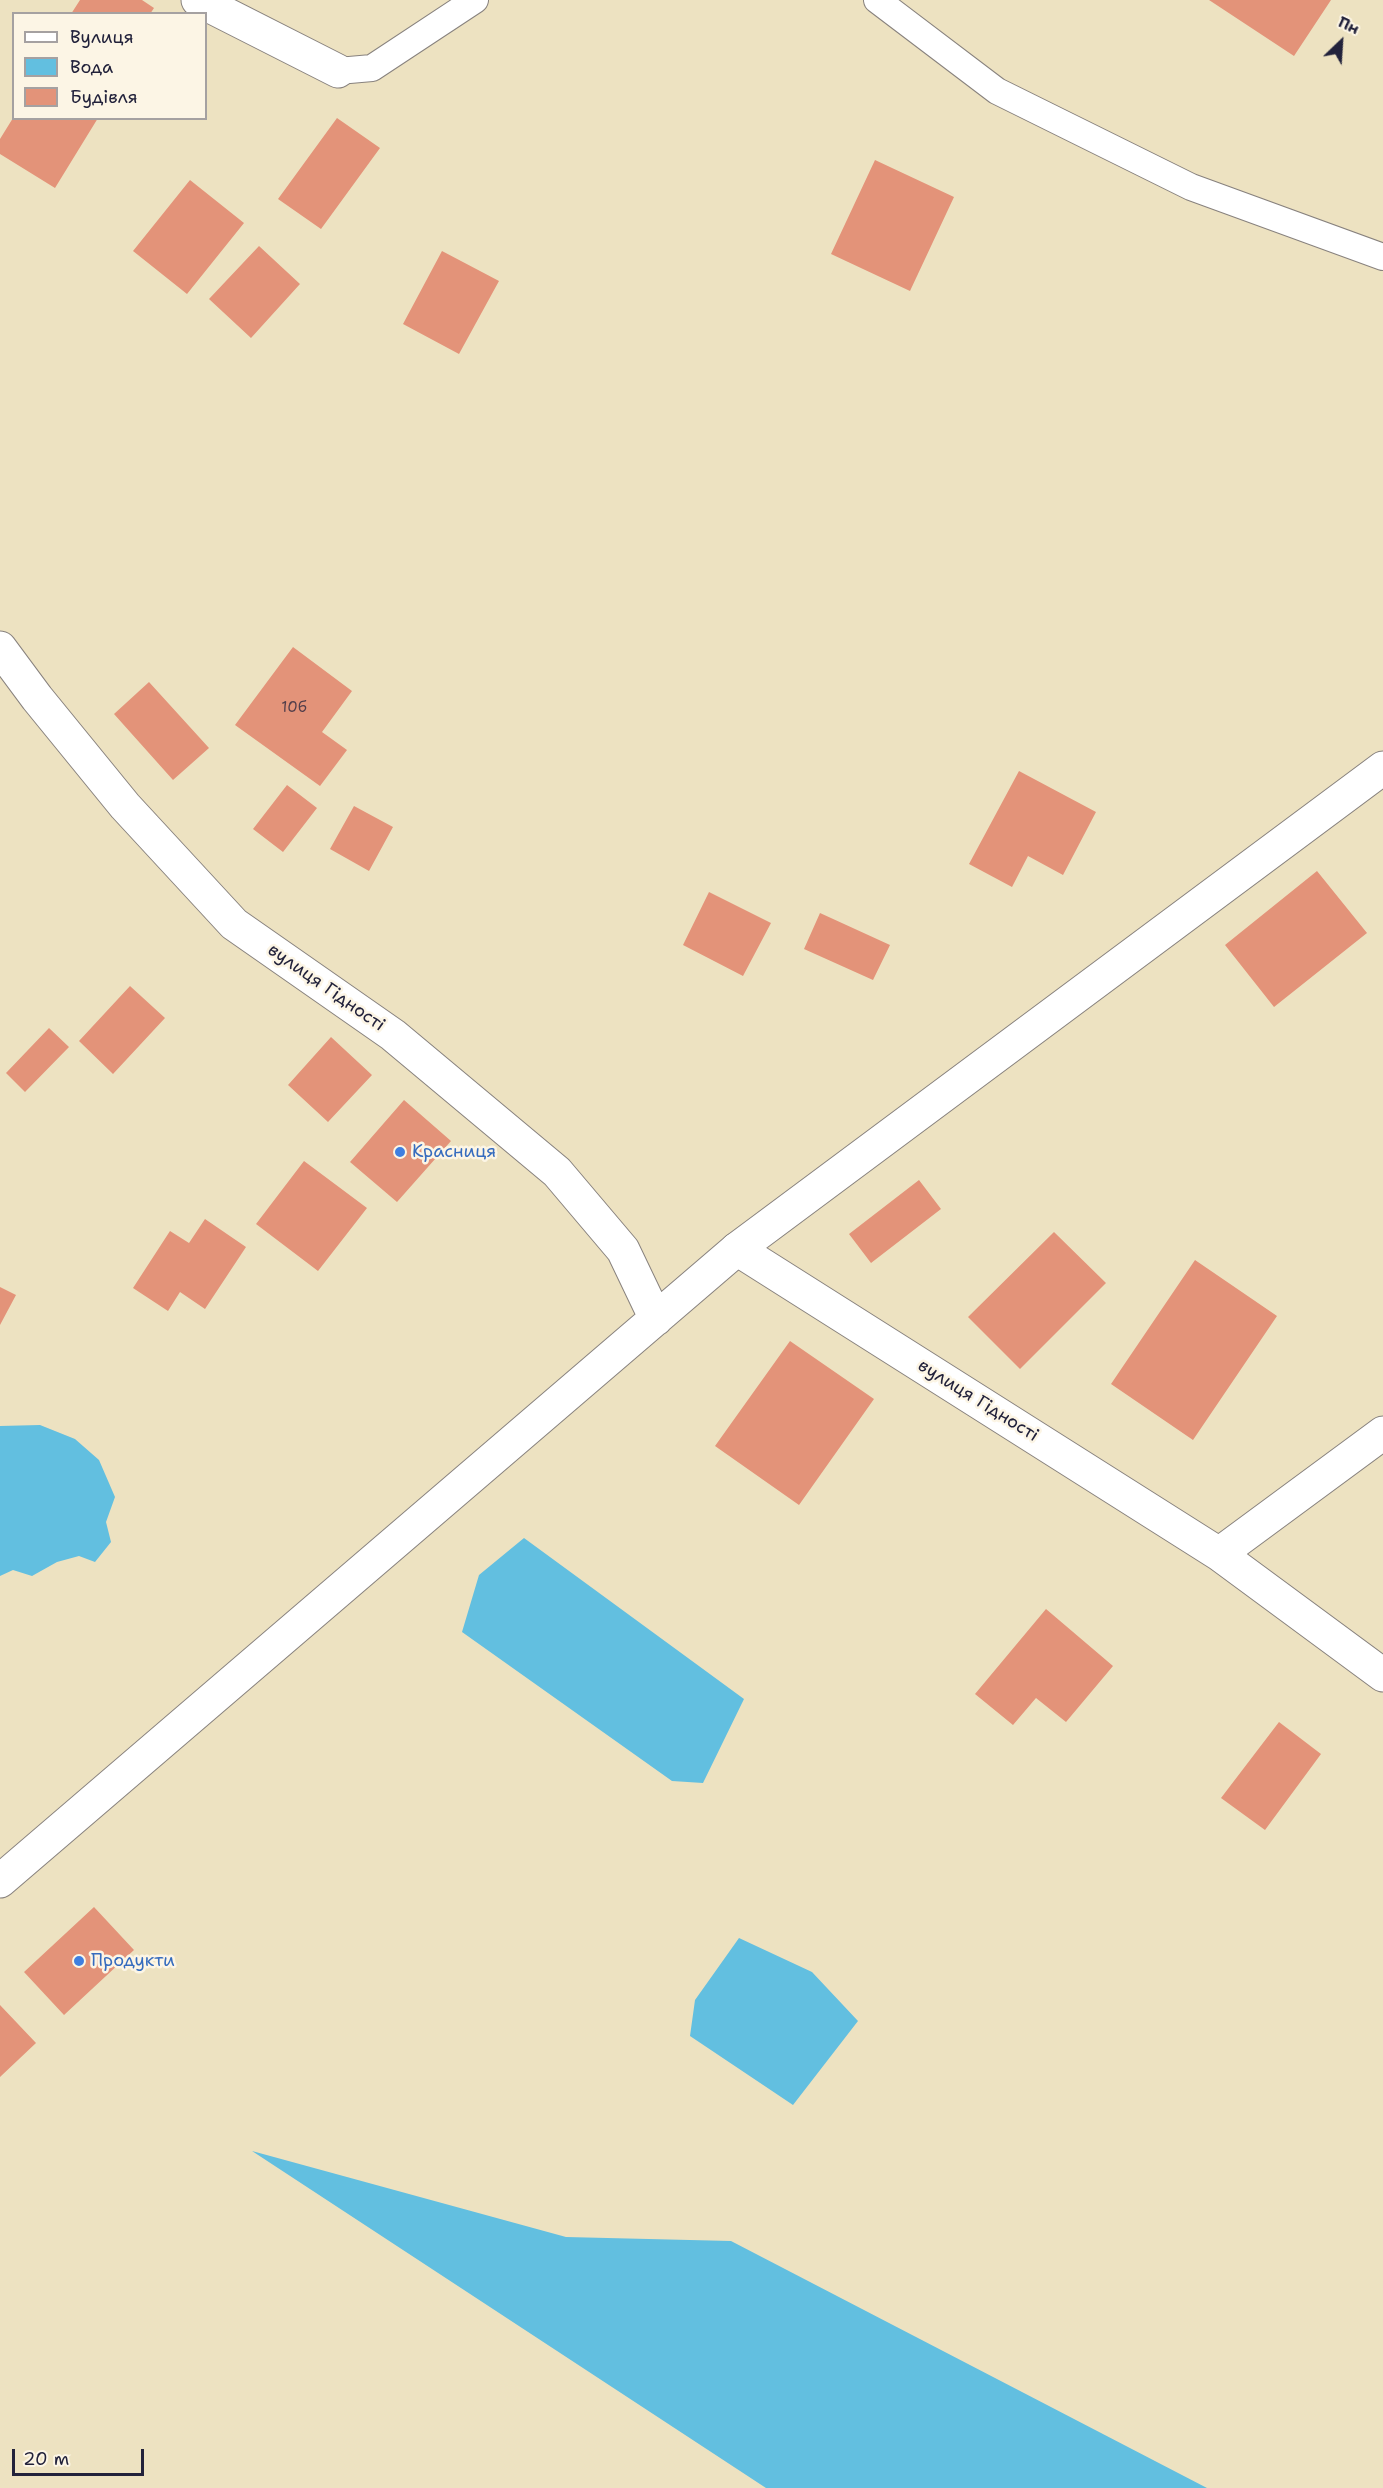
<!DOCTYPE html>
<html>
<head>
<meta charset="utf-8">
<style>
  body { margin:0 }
  #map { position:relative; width:1383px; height:2488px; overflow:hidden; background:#ede2c1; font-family:"Shantell Sans",sans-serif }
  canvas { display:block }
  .legend { position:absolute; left:12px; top:12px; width:195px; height:108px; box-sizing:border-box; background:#fcf5e5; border:2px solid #a5a1a1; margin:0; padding:8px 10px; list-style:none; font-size:18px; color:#22223b }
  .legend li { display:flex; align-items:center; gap:12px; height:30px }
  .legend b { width:30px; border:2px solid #a5a1a1 }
  .north { position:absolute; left:1311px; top:12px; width:60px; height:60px; -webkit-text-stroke:4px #fcf5e5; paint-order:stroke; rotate:25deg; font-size:16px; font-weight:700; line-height:24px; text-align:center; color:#22223b }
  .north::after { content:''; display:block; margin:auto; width:21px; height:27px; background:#22223b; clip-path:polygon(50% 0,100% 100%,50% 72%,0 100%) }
  .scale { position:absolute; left:12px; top:2449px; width:132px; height:27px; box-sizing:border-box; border:3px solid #22223b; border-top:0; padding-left:8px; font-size:18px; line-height:21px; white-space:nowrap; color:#22223b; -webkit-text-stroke:4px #fcf5e5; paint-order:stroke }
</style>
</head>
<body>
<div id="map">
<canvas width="1383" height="2488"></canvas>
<ul class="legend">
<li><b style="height:8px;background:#fff"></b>Вулиця</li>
<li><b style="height:16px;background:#62bfe0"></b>Вода</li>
<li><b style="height:16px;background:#e39379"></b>Будівля</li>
</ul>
<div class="north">Пн</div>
<div class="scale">20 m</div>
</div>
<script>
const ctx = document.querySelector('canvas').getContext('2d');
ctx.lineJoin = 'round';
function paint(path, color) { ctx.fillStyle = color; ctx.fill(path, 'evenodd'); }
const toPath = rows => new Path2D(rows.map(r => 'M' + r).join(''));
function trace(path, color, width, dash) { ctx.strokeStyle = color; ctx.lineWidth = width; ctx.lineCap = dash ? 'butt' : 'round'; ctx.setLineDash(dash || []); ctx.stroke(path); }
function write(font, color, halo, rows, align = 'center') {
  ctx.font = font + ' "Shantell Sans",sans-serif'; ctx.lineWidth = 5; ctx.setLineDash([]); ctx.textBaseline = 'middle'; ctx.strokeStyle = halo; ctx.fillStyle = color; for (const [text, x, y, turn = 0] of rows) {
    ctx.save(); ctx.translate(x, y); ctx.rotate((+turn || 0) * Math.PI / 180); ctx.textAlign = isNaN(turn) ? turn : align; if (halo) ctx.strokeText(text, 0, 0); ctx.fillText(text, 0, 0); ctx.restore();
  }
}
paint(toPath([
  [40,1425,75,1439,99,1460,115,1497,106,1522,111,1542,95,1562,79,1556,57,1562,32,1576,13,1570,0,1576,0,1426],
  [524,1538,744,1699,703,1783,672,1781,462,1632,479,1575],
  [739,1938,812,1972,858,2021,793,2105,690,2036,695,2000],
  [252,2151,566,2237,731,2241,1207,2488,766,2488]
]), '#62bfe0');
paint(toPath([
  [80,0,142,0,154,8,150,14,71,14],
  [1209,0,1331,0,1294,56],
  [13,118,98,118,55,188,0,154,0,139],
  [337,118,380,148,321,229,278,199],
  [875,160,954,197,910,291,831,254],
  [190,180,244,223,187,294,133,251],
  [259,246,300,284,251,338,209,299],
  [442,251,499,281,459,354,403,324],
  [293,647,352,691,322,732,347,750,320,786,235,725],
  [149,682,209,748,173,780,114,714],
  [1019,771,1096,812,1063,875,1028,856,1012,887,969,864],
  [287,785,317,808,283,852,253,829],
  [354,806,393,827,369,871,330,849],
  [1317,871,1367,933,1274,1007,1225,945],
  [709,892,771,923,743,976,683,945],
  [820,913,890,945,873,980,804,949],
  [130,986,165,1018,113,1074,79,1041],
  [49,1028,69,1047,25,1092,6,1073],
  [331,1037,372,1075,328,1122,288,1085],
  [404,1100,451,1141,397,1202,350,1162],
  [304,1161,367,1208,318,1271,256,1224],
  [919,1180,941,1209,871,1263,849,1234],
  [205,1219,246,1247,205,1309,180,1292,168,1311,133,1288,170,1231,189,1243],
  [1054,1232,1106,1283,1020,1369,968,1317],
  [1195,1260,1277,1316,1193,1440,1111,1384],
  [0,1287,16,1295,0,1325],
  [790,1341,874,1399,799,1505,715,1446],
  [1046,1609,1113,1666,1066,1722,1036,1698,1013,1725,975,1694],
  [1279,1722,1321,1754,1265,1830,1221,1798],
  [94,1907,134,1950,64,2015,24,1972],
  [0,2005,36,2043,0,2077]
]), '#e39379');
const service = toPath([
  [877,0,997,91,1191,187,1383,257],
  [338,71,372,68,475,0]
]);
const minor = toPath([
  [198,0,338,71],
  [737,1249,1219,1554,1383,1675],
  [1219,1554,1383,1433]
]);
const tertiary = toPath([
  [0,648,37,698,125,806,234,924,393,1035,557,1172,623,1250,656,1319],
  [0,1881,737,1249,1383,768]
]);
trace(service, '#88827e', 28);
trace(minor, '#88827e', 35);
trace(tertiary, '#88827e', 35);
trace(service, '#fff', 26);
trace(minor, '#fff', 33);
trace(tertiary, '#fff', 33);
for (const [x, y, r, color] of [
  [400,1152,6,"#3f7fe0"],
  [79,1961,6,"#3f7fe0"]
]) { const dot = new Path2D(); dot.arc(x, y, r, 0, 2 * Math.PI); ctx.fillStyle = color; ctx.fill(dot); trace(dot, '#fcf5e5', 2); }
write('15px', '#523e4a', null, [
  ["10б",294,708]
]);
write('18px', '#22223b', '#fcf5e5', [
  ["вулиця Гідності",326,988,35],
  ["вулиця Гідності",978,1401,32]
]);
write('18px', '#366cbe', '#fcf5e5', [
  ["Красниця",412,1152],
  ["Продукти",91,1961]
], 'left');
</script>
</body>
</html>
